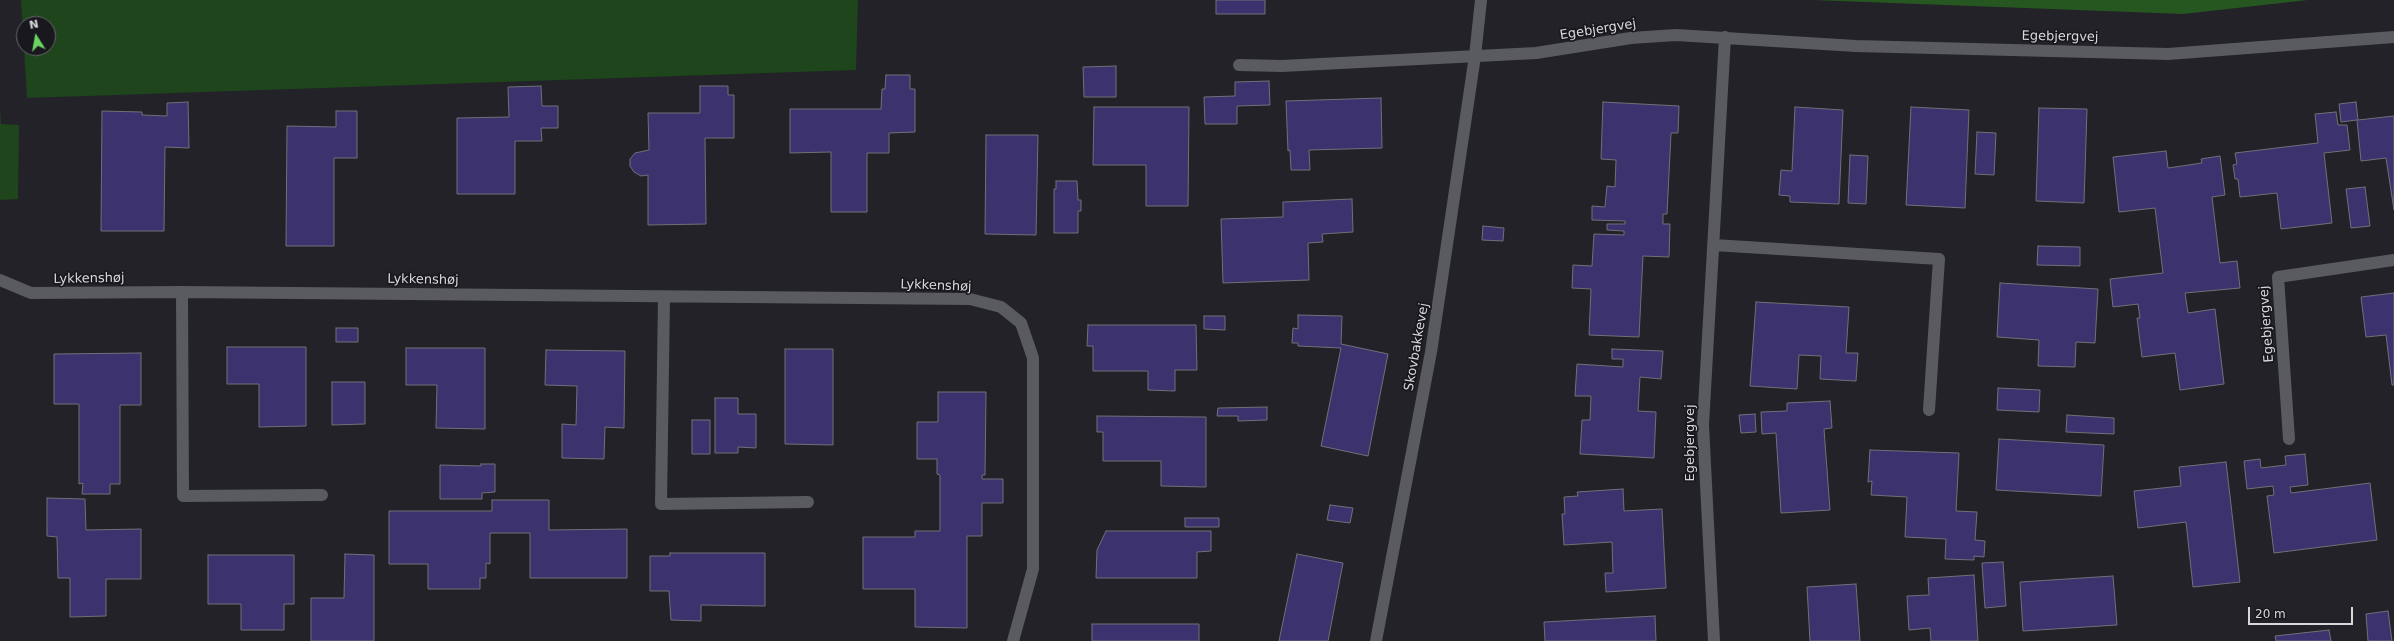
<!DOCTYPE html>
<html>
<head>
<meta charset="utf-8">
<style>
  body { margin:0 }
  #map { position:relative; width:2394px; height:641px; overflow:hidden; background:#222228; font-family:"DejaVu Sans",sans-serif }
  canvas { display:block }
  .north { position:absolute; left:16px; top:16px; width:40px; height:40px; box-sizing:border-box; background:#19181e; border:1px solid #65646a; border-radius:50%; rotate:349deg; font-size:11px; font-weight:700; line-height:16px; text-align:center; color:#d7d7dc }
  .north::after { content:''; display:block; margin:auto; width:14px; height:18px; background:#6cd362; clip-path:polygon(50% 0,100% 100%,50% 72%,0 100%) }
  .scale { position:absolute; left:2248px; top:607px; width:105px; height:18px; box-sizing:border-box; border:2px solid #d7d7dc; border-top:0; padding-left:5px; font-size:12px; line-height:14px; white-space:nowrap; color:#d7d7dc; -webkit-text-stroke:3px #19181e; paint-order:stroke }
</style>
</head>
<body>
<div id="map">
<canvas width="2394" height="641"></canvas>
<div class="north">N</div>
<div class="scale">20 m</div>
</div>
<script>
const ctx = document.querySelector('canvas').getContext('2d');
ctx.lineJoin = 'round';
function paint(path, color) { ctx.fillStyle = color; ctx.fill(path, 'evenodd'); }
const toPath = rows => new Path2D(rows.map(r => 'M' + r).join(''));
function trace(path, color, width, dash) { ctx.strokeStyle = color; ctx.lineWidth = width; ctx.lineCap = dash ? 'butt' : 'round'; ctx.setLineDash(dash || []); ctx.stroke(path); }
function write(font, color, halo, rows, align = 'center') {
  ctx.font = font + ' "DejaVu Sans",sans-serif'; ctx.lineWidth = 3.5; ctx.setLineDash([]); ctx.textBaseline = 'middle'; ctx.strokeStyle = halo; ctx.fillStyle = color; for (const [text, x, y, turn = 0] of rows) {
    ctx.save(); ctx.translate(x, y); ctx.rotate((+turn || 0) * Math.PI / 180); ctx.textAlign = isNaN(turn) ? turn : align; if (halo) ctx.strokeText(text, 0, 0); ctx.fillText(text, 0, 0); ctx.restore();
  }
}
paint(toPath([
  [21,0,858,0,856,70,27,98],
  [24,24,48,24,48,48,24,48],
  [0,108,1,124,19,125,18,199,0,200]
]), '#1e451b');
paint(toPath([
  [1813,0,2308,0,2183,14]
]), '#265721');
const building = toPath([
  [1216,0,1265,0,1265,14,1216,14,1216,0],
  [1116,66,1116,97,1084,97,1083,67,1116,66],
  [886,75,910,75,910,89,915,89,915,132,889,133,889,153,867,153,867,212,831,212,831,152,790,153,790,109,881,109,882,89,885,89,886,75],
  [1269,81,1270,105,1237,106,1237,124,1205,124,1204,97,1235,96,1235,82,1269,81],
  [541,86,542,106,558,106,558,128,541,128,542,141,515,141,515,194,457,194,457,118,509,117,508,87,541,86],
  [700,86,728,86,728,95,734,95,734,138,705,138,706,224,648,225,648,175,641,176,634,172,630,166,630,159,635,153,649,150,648,113,700,113,700,86],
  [1381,98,1382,148,1309,150,1310,170,1291,170,1290,150,1288,151,1286,101,1381,98],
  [188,102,189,148,165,147,164,231,101,231,102,111,142,112,142,115,167,116,167,103,188,102],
  [1603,102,1679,106,1678,133,1671,133,1667,214,1663,214,1663,224,1670,224,1669,257,1643,256,1639,337,1589,335,1591,289,1572,288,1573,265,1592,266,1594,234,1624,235,1624,231,1607,230,1607,224,1625,224,1625,221,1592,220,1592,206,1605,207,1607,186,1615,187,1616,160,1601,159,1603,102],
  [2356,102,2358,120,2394,116,2394,210,2386,158,2361,161,2357,120,2341,122,2339,104,2356,102],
  [1094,107,1189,107,1188,206,1146,206,1146,165,1093,165,1094,107],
  [1795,107,1843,110,1839,204,1790,202,1790,196,1779,195,1781,170,1792,171,1795,107],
  [1911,107,1969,110,1965,208,1906,205,1911,107],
  [2039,108,2087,109,2084,203,2036,201,2039,108],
  [336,111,357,111,357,158,334,158,334,246,286,246,287,126,336,127,336,111],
  [2336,112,2338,125,2347,125,2350,150,2324,153,2332,223,2281,229,2277,193,2240,197,2238,179,2235,179,2233,165,2237,164,2235,153,2318,143,2315,114,2336,112],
  [1977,132,1996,133,1994,175,1975,174,1977,132],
  [986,135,1038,135,1036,235,985,234,986,135],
  [2166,151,2168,168,2202,163,2201,159,2220,156,2225,195,2212,197,2220,263,2237,261,2240,288,2185,293,2188,313,2215,309,2224,384,2180,390,2175,353,2142,357,2137,318,2140,318,2138,304,2113,307,2110,279,2163,273,2155,208,2119,212,2113,157,2166,151],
  [1850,155,1868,156,1866,204,1848,203,1850,155],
  [1056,181,1077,181,1078,200,1081,200,1081,211,1078,211,1078,233,1054,233,1054,189,1056,189,1056,181],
  [2365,187,2370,226,2351,228,2346,189,2365,187],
  [1352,199,1353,232,1322,234,1323,242,1308,243,1309,280,1223,283,1221,219,1283,217,1283,202,1352,199],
  [1483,226,1504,228,1503,241,1482,240,1483,226],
  [2038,246,2080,247,2080,266,2037,265,2038,246],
  [2000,283,2098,289,2095,343,2076,342,2075,367,2038,366,2039,340,1997,337,2000,283],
  [2394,293,2394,385,2392,385,2386,335,2366,337,2361,297,2394,293],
  [1756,302,1849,307,1846,353,1858,353,1856,381,1820,379,1821,356,1799,355,1797,389,1750,386,1756,302],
  [1298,315,1342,316,1341,344,1388,354,1368,456,1321,446,1341,348,1298,346,1298,343,1292,343,1293,328,1298,329,1298,315],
  [1204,316,1225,316,1225,330,1204,329,1204,316],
  [1088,325,1196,325,1197,370,1175,370,1175,391,1148,390,1148,371,1093,371,1093,346,1087,346,1088,325],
  [336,328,358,328,358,342,336,342,336,328],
  [227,347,306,347,306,426,259,427,259,384,227,384,227,347],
  [406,348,485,348,485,429,436,428,437,385,406,385,406,348],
  [785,349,833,349,833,445,785,444,785,349],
  [1612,349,1663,351,1661,379,1640,377,1638,411,1656,412,1654,458,1580,454,1582,420,1590,420,1591,396,1575,396,1577,364,1623,367,1623,359,1612,359,1612,349],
  [546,350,625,351,624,428,605,427,604,459,562,458,562,424,576,425,577,386,545,385,546,350],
  [141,353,141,405,120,405,120,484,110,484,110,494,82,494,83,483,79,484,79,404,54,404,54,354,141,353],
  [332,382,365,382,365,424,332,425,332,382],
  [1998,388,2040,390,2039,412,1997,410,1998,388],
  [938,392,986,392,985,475,982,475,982,479,1003,479,1003,503,982,503,982,536,967,536,967,628,915,627,915,589,863,589,863,537,915,537,915,531,940,531,940,475,937,474,937,459,917,459,917,422,938,422,938,392],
  [715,398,738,398,738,414,756,414,756,448,738,447,738,453,715,453,715,398],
  [1830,401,1832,428,1824,429,1830,510,1781,513,1776,433,1762,434,1761,412,1787,411,1787,403,1830,401],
  [1267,407,1267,420,1238,421,1238,416,1217,416,1218,408,1267,407],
  [1755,414,1756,432,1741,433,1739,415,1755,414],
  [2067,415,2114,418,2114,434,2066,432,2067,415],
  [1097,416,1206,417,1206,487,1161,486,1161,461,1103,461,1103,432,1097,432,1097,416],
  [692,420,710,420,710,454,692,454,692,420],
  [1999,439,2104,445,2101,496,1996,490,1999,439],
  [1870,450,1959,453,1956,511,1977,512,1975,540,1985,541,1984,557,1974,556,1974,560,1945,559,1946,539,1905,537,1907,497,1871,495,1872,481,1868,482,1870,450],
  [2305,454,2308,485,2290,487,2291,493,2370,483,2377,540,2274,553,2267,496,2274,495,2273,486,2247,489,2244,461,2260,459,2261,468,2286,465,2285,456,2305,454],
  [2226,462,2240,582,2193,587,2186,522,2138,528,2134,491,2181,486,2179,467,2226,462],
  [481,464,495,464,495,492,482,493,482,499,440,499,440,465,481,466,481,464],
  [1623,489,1624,511,1662,509,1666,588,1606,592,1605,573,1613,573,1612,542,1564,545,1562,514,1565,514,1564,497,1578,496,1577,492,1623,489],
  [47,498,85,499,86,530,141,529,141,579,106,579,106,616,70,617,70,578,58,578,57,537,47,536,47,498],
  [492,500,549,500,549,530,627,529,627,578,530,578,530,533,490,533,490,564,486,563,486,578,480,578,480,589,428,589,428,564,389,564,389,511,492,511,492,500],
  [1330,505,1353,508,1350,523,1327,520,1330,505],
  [1185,518,1219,518,1219,527,1185,527,1185,518],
  [1106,531,1211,531,1211,551,1197,552,1197,578,1096,578,1097,550,1106,531],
  [670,553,765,553,765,606,701,605,701,621,671,620,669,591,650,591,650,556,670,556,670,553],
  [345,554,374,555,374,641,311,641,311,598,344,598,345,554],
  [1297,554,1343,563,1328,641,1279,641,1297,554],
  [208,555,294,555,294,604,284,604,284,630,241,630,241,604,208,604,208,555],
  [2003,562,2006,606,1985,608,1982,563,2003,562],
  [1974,575,1978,641,1931,641,1930,628,1909,630,1907,596,1929,595,1928,578,1974,575],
  [2113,576,2117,625,2023,631,2020,582,2113,576],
  [1856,584,1860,641,1810,641,1807,587,1856,584],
  [2388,611,2392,641,2368,641,2366,614,2388,611],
  [1655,616,1656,641,1545,641,1544,622,1655,616],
  [1092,624,1199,624,1199,641,1092,641,1092,624],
  [2329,630,2331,641,2276,641,2275,636,2329,630]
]);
paint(building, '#3c336e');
trace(building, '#707078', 1);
trace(toPath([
  [1239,65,1282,66,1536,53,1631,38,1676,35,1856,46,2168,54,2394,37],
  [1714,245,1939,259,1929,410],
  [0,280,31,293,182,292,970,299,1001,307,1021,323,1033,358,1033,569,1013,641],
  [182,292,183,496,322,495],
  [664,297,661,504,808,502],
  [2289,439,2278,277,2394,260],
  [1376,641,1431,352,1475,56,1481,0],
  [1714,641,1703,425,1725,37]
]), '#5a5a61', 12);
write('13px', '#d7d7dc', '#19181e', [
  ["Egebjergvej",1598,30,-9],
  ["Egebjergvej",2060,37,1],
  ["Lykkenshøj",89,279,-1],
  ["Lykkenshøj",423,280,1],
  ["Lykkenshøj",936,286,2],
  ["Egebjergvej",2267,324,-94],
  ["Skovbakkevej",1417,347,-80],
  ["Egebjergvej",1691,443,-90]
]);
</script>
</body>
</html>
